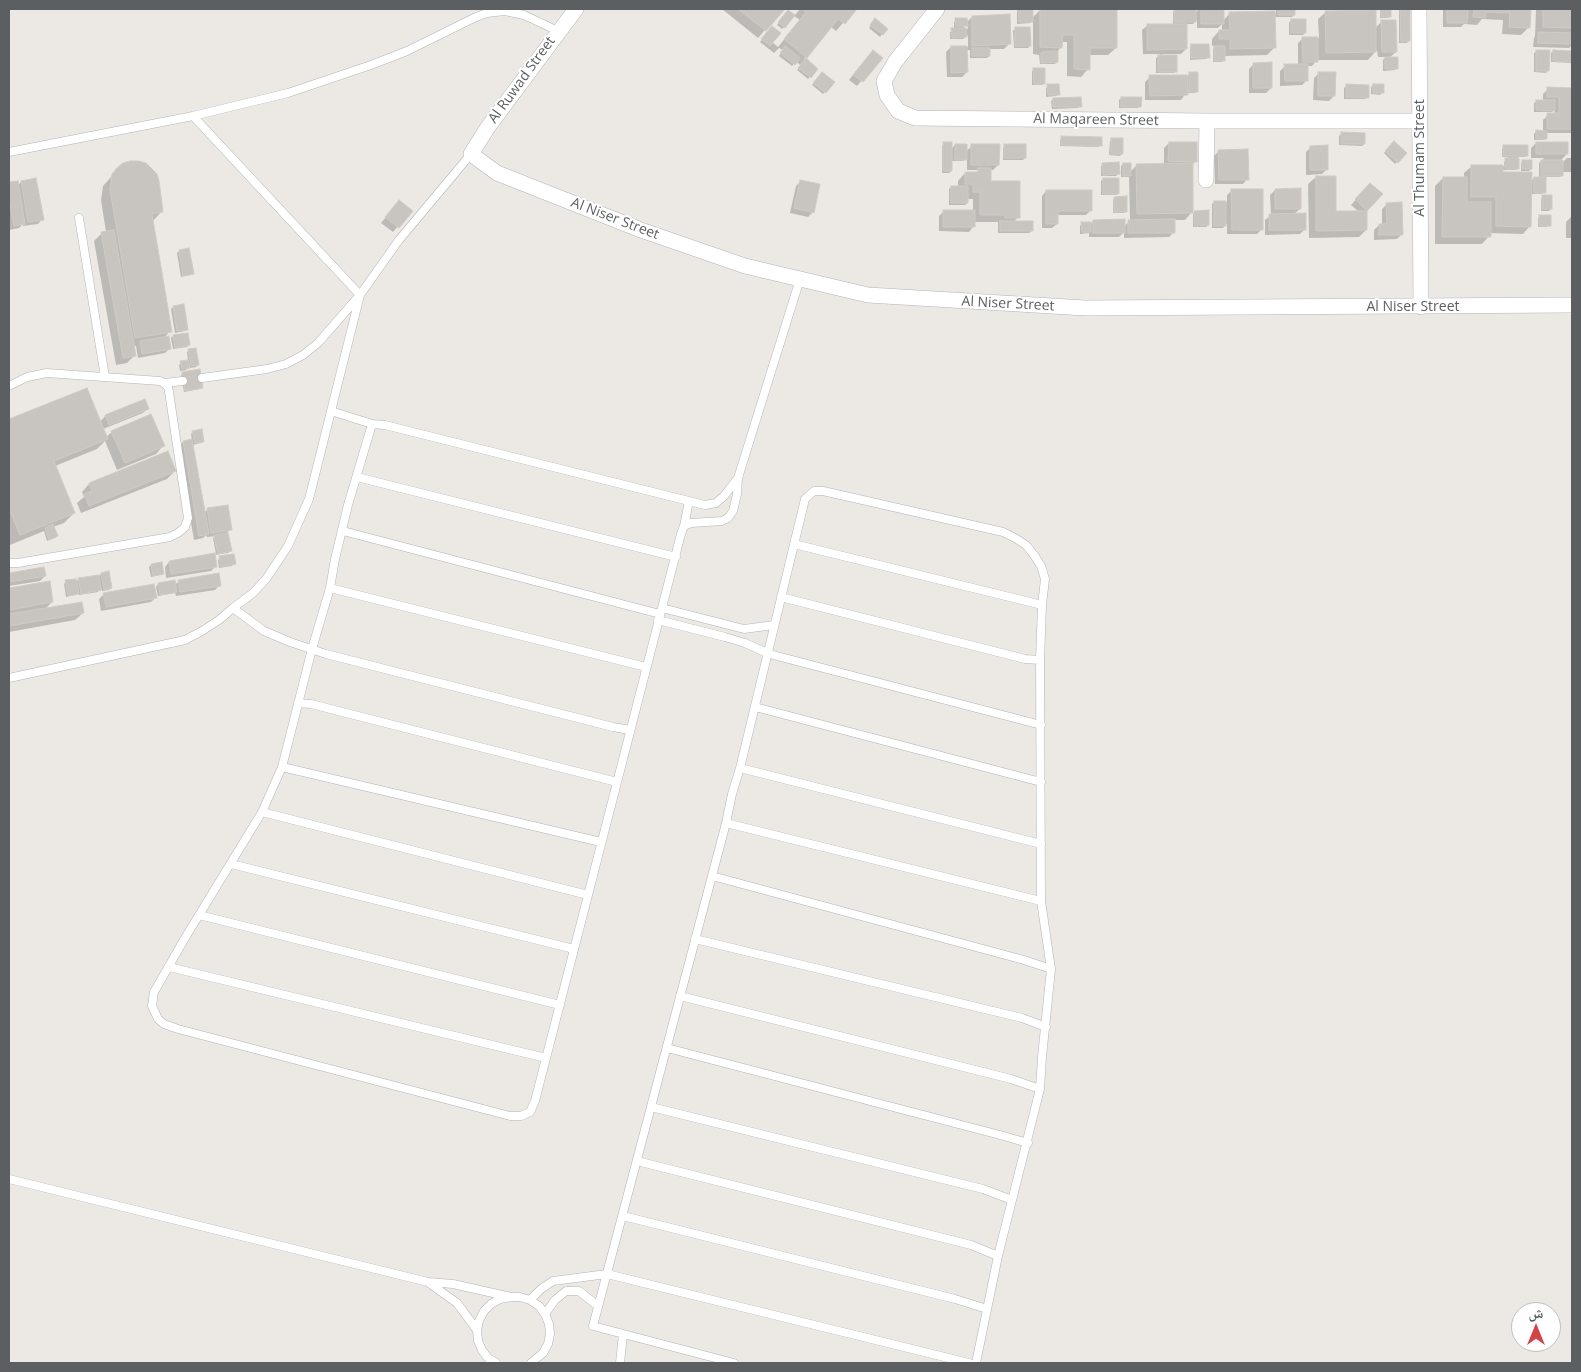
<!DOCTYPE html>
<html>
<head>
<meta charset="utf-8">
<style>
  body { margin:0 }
  #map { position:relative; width:1581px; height:1372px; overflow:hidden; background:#ece9e4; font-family:"Open Sans","Noto Naskh Arabic",sans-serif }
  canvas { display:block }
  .frame { position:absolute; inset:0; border:10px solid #5c5f62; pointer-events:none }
  .north { position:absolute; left:1511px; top:1302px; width:50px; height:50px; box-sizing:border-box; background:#fff; border:1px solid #bebfc0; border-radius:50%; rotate:0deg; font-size:14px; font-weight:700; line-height:20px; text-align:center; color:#5c5f62 }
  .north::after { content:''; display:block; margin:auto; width:18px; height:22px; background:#d3434a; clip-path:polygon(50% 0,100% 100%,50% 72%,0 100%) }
</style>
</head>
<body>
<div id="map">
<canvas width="1581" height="1372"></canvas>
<div class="frame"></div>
<div class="north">ش</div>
</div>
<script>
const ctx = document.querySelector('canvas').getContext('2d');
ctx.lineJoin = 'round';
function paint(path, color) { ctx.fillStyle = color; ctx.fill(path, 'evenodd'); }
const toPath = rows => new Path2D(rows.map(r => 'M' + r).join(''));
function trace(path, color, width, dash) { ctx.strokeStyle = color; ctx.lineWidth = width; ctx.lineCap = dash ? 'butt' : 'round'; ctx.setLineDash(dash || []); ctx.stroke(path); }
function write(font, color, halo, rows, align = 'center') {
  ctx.font = font + ' "Open Sans",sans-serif'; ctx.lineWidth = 4; ctx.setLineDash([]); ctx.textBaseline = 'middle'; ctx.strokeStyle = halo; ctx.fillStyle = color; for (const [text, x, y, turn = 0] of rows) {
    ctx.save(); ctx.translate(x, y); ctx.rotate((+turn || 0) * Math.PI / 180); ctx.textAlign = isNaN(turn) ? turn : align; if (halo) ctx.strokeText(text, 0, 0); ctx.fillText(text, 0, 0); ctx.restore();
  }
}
paint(toPath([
  [722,9,783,9,758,38],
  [800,9,855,9,836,31,831,27,804,59,816,69,808,79,797,70,801,66,796,61,792,66,779,56,783,50,779,48,774,53,760,42,772,28,772,42,778,47,800,20,794,16],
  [1017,9,1031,9,1032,18,1041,9,1116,48,1108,55,1089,55,1088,69,1081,77,1067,76,1067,42,1061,42,1061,47,1057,52,1057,62,1055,64,1040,64,1039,55,1033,54,1033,20,1030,23,1017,24],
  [1175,9,1195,13,1199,9,1223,9,1223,21,1230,13,1276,13,1276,9,1294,9,1294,15,1292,17,1274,17,1274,48,1267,55,1224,56,1224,60,1222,62,1213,62,1213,49,1216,46,1212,46,1212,39,1219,31,1222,31,1222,24,1218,28,1197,28,1197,20,1193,24,1185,24,1186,49,1181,54,1162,54,1162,56,1176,71,1174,73,1156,73,1156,58,1161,54,1143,54,1142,30,1147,26,1173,25,1173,12],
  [1380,9,1390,9,1390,16,1388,18,1380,18],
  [1399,9,1408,9,1409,41,1407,43,1399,43],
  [1443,9,1529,9,1529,27,1521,35,1502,34,1503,20,1482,19,1477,25,1464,24,1461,27,1443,27],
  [1536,9,1572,9,1572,45,1569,48,1533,47,1534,38,1535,36],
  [788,11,784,27,782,29,777,25],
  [1326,12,1375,28,1382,21,1396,52,1389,58,1397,68,1395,70,1383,71,1383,60,1386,57,1378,57,1377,50,1368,60,1317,60,1312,66,1307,66,1307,80,1302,85,1280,86,1280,71,1285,66,1298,65,1298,43,1303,38,1319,38,1318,19],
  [972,17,1009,44,1004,49,989,49,989,56,987,58,970,58,970,50,966,50,967,72,962,77,947,77,946,52,951,47,968,47,968,35,963,39,950,39,950,32,954,29,954,22,956,20,966,23],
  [967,24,968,29,962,29],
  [875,20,886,29,880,37,869,28],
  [1291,20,1305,33,1303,35,1289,35,1289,23],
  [1015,29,1030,46,1028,48,1014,48,1013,31],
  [1192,45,1208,57,1206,59,1190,60,1190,47],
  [1537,51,1548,70,1546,73,1534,72,1534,53],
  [1553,51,1572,52,1572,63,1551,62,1551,53],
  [868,56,881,58,857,86,849,80],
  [1254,64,1271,88,1266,93,1249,93,1249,69],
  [1034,69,1044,83,1042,85,1032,85,1032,71],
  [1319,73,1334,96,1329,101,1313,100,1314,78],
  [822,74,833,82,823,94,812,85],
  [1189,74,1197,91,1195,93,1186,93,1181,100,1145,100,1145,82,1150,77,1187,76],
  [1373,85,1382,93,1380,95,1371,94,1371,87],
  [1048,86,1058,94,1056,96,1046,97,1046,88],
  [1346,86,1367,97,1365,99,1344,99,1344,88],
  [1548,89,1572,89,1572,133,1546,133,1546,138,1544,140,1534,140,1534,134,1536,131,1543,132,1543,120,1548,115,1555,115,1555,109,1552,112,1534,112,1534,103,1537,101,1543,101,1543,94],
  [1121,98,1140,106,1138,108,1119,108,1119,100],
  [1053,99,1080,106,1078,108,1052,109,1051,101],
  [1341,134,1364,144,1362,146,1339,145,1339,136],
  [1062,137,1100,145,1098,147,1060,146,1060,140],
  [1112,139,1122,154,1120,156,1109,155,1110,141],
  [1394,142,1405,153,1395,164,1384,153],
  [1169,143,1196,161,1192,165,1192,212,1185,220,1173,220,1174,232,1169,237,1124,238,1124,232,1119,237,1089,237,1089,233,1080,234,1080,226,1082,224,1091,224,1093,221,1124,226,1130,221,1129,177,1121,177,1121,166,1123,164,1130,172,1137,165,1164,165,1164,148],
  [1536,143,1567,154,1560,161,1562,163,1567,158,1572,158,1572,172,1562,172,1562,175,1560,177,1545,177,1544,192,1542,194,1530,194,1530,226,1523,234,1489,233,1489,236,1482,244,1435,244,1435,186,1443,178,1464,179,1464,173,1472,166,1504,166,1504,162,1508,157,1502,157,1502,149,1504,147,1527,155,1525,157,1518,157,1518,168,1516,170,1502,170,1502,174,1530,182,1534,178,1539,178,1539,163,1544,158,1531,158,1531,148],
  [944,144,951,149,955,145,965,152,972,146,998,165,993,170,990,170,990,182,1018,217,1014,222,1032,231,1029,233,998,233,998,222,973,222,973,227,969,232,939,231,939,216,944,211,973,211,973,199,967,199,967,203,965,205,949,205,949,189,951,187,958,187,958,181,965,173,975,173,979,170,967,170,967,158,963,161,951,161,951,171,949,173,942,173,942,146],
  [1005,146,1025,158,1023,160,1003,160,1003,148],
  [1311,147,1327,169,1322,174,1306,175,1306,152],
  [1219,151,1247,179,1243,184,1215,184,1214,156],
  [1523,161,1531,169,1529,171,1521,171,1521,163],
  [1103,164,1118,174,1116,176,1101,176,1101,166],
  [118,169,162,211,152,222,170,331,163,339,170,348,165,353,138,358,136,346,133,346,135,355,127,363,116,365,94,241,102,233,106,232,101,200,103,186],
  [1316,177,1335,212,1359,212,1351,205,1370,184,1381,194,1366,210,1366,230,1359,237,1309,238,1308,184],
  [1103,179,1118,193,1116,195,1101,195,1101,181],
  [801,181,813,212,808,217,790,213,796,186],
  [17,182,18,185,21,182,42,219,38,224,23,226,23,224,19,228,9,230,9,183],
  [1232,190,1262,229,1257,234,1227,234,1227,223,1223,228,1212,228,1212,204,1214,202,1227,202,1227,195],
  [1275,190,1300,209,1294,214,1305,229,1300,234,1265,235,1265,220,1271,215,1270,195],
  [1046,191,1091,210,1086,215,1057,215,1057,224,1052,228,1042,228,1042,196],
  [1543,197,1551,209,1549,211,1541,211,1541,199],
  [1115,198,1126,211,1124,213,1113,213,1113,200],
  [1387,204,1402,234,1397,239,1374,240,1374,230,1379,225,1382,225,1382,209],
  [395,206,411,211,393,232,381,223],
  [1195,212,1208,225,1206,227,1193,227,1193,214],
  [1540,216,1549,225,1547,227,1538,227,1538,218],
  [1571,217,1572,217,1572,238,1566,238,1566,222],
  [179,251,192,273,190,275,181,277,177,253],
  [173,307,187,329,185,331,175,333,171,309],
  [173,336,189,345,187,347,173,349,171,338],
  [189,350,198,365,196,367,190,368,189,367,186,370,180,371,179,365,181,363,188,361,187,352],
  [183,373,202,387,200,389,184,392,181,375],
  [87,389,100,422,105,416,144,401,147,409,143,413,103,429,106,437,112,432,163,446,156,454,117,470,105,441,97,449,55,466,74,513,64,523,53,527,57,536,55,538,47,541,44,531,10,545,9,420],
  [193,432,203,441,201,443,192,445,204,513,208,509,230,529,227,533,230,551,228,553,214,555,216,566,211,571,166,578,165,567,169,562,216,554,213,538,216,536,207,537,206,535,203,538,194,540,178,447,183,442,192,440,191,434],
  [168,453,175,471,167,479,81,513,77,503,84,497,82,492,89,484],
  [220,558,234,563,232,566,219,568,218,560],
  [161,564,163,573,160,575,151,577,149,567,151,565],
  [43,568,45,576,40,581,9,586,9,574],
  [101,574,111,588,109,590,102,591,101,588,98,592,79,595,79,592,75,595,66,597,64,584,66,582,75,583,79,579,99,576],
  [179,581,220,585,215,590,176,596,175,593,158,596,156,587,158,584,174,582,175,585],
  [49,582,52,602,45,609,83,613,75,620,9,632,9,589],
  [104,594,155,598,151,602,101,611,99,599]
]), '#0003');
const building = toPath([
  [738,9,785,9,766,31,738,9],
  [802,9,857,9,845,24,838,19,807,58,784,39,806,12,802,9],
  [1018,9,1033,9,1033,22,1019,22,1018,9],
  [1040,9,1117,9,1117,48,1090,48,1090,70,1074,69,1074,35,1063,35,1062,48,1040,47,1040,9],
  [1174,9,1196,9,1196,22,1174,22,1174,9],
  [1201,9,1224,9,1224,24,1201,24,1201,9],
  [1278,9,1295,9,1295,15,1278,15,1278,9],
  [1381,9,1391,9,1391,17,1381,17,1381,9],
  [1400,9,1410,9,1410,41,1401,42,1400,9],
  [1447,9,1468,9,1467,23,1447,23,1447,9],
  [1474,9,1531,9,1530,28,1509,27,1510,13,1486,12,1485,18,1473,17,1474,9],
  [1543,9,1572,9,1572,28,1543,27,1543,9],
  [788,10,795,15,785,28,778,22,788,10],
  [1376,10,1376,52,1326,53,1325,11,1376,10],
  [1275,11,1276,48,1230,49,1230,39,1219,39,1219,30,1230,30,1229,12,1275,11],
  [1010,14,1011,44,972,46,972,16,1010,14],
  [875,18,888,29,883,35,870,25,875,18],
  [955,18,967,18,968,26,956,26,955,18],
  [1291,19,1306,19,1306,33,1291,33,1291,19],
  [1381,20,1396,20,1397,52,1382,52,1381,20],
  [1147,24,1187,24,1187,49,1147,50,1147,24],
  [772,26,781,33,770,46,761,39,772,26],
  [1015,27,1030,27,1031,46,1015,46,1015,27],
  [951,28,966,28,967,37,952,38,951,28],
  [1538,32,1572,33,1572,44,1538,43,1538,32],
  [1302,37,1318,37,1318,62,1303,62,1302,37],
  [1191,44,1209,44,1210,58,1191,58,1191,44],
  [785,46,800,58,795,65,780,53,785,46],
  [951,46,967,46,968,72,951,73,951,46],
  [1214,46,1225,46,1225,61,1214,61,1214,46],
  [972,48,990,48,990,56,972,56,972,48],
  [873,50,883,58,863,82,853,75,873,50],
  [1536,50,1550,50,1549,71,1536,71,1536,50],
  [1553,50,1572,51,1572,62,1553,61,1553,50],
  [1058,51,1058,62,1041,63,1041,52,1058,51],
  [1158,55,1177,55,1177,72,1158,72,1158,55],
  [1385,57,1398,57,1398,69,1385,69,1385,57],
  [806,58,818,69,811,78,798,68,806,58],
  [1272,62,1272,88,1253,88,1253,63,1272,62],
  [1284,64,1308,64,1308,81,1285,81,1284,64],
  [1033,68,1045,68,1045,84,1034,84,1033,68],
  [822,72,835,82,826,93,813,83,822,72],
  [1189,72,1198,72,1198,92,1189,92,1189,72],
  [1318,72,1336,72,1335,96,1318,96,1318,72],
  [1149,75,1187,75,1188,95,1150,96,1149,75],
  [1047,84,1059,84,1060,95,1048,95,1047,84],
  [1346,84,1369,85,1369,98,1346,97,1346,84],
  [1373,84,1384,84,1384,93,1373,93,1373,84],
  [1547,87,1572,88,1572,129,1547,129,1547,113,1559,113,1559,97,1547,97,1547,87],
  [1081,97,1082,107,1053,107,1053,98,1081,97],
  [1121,97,1142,97,1141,107,1121,107,1121,97],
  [1536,100,1555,100,1555,111,1536,110,1536,100],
  [1536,130,1547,131,1547,139,1536,139,1536,130],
  [1341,132,1365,133,1365,144,1341,144,1341,132],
  [1061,136,1102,137,1102,146,1061,145,1061,136],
  [1111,138,1123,138,1123,154,1111,154,1111,138],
  [1394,141,1407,153,1398,163,1385,151,1394,141],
  [943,142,952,142,952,171,943,171,943,142],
  [1169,142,1197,142,1197,162,1168,161,1169,142],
  [1536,142,1568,142,1568,154,1536,154,1536,142],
  [955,144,967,144,967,160,955,160,955,144],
  [971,144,1000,144,999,165,971,165,971,144],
  [1004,144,1026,144,1026,158,1004,158,1004,144],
  [1328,145,1328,170,1310,170,1310,146,1328,145],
  [1503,145,1528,145,1528,156,1503,156,1503,145],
  [1248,149,1249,180,1219,180,1218,150,1248,149],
  [1505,158,1519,158,1519,169,1505,169,1505,158],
  [1522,160,1532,160,1532,169,1522,169,1522,160],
  [1541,160,1563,160,1563,176,1541,176,1541,160],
  [130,161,138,161,146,163,157,174,159,181,163,212,152,214,172,332,135,338,110,189,112,174,117,168,123,163,130,161],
  [1119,162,1120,174,1103,175,1102,163,1119,162],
  [1123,163,1131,163,1131,176,1123,176,1123,163],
  [1193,163,1193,213,1137,214,1136,164,1193,163],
  [1471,165,1503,165,1503,172,1532,172,1531,227,1496,226,1496,197,1471,197,1471,165],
  [978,168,991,168,991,181,1020,181,1020,218,1005,218,1005,215,980,215,980,192,973,192,973,184,965,184,965,172,978,172,978,168],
  [1316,176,1336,176,1336,211,1367,211,1367,230,1316,231,1316,176],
  [1443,177,1467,177,1467,202,1491,202,1491,237,1442,237,1443,177],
  [1534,177,1546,177,1546,193,1534,193,1534,177],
  [36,178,44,220,28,222,21,181,36,178],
  [1103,178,1119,178,1119,194,1103,194,1103,178],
  [800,180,820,184,814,213,794,208,800,180],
  [18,181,25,224,14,226,9,199,9,182,18,181],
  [1370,183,1383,194,1367,211,1355,199,1370,183],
  [951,186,968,186,968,203,951,203,951,186],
  [1301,188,1301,209,1275,209,1275,189,1301,188],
  [1231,189,1263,189,1263,230,1232,230,1231,189],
  [1046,190,1092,190,1092,211,1058,211,1058,224,1046,224,1046,190],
  [1542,195,1552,195,1552,209,1542,209,1542,195],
  [1127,196,1127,212,1114,212,1114,197,1127,196],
  [399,200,413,211,399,228,385,217,399,200],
  [1214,201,1226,201,1226,226,1214,226,1214,201],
  [1402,202,1403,235,1379,235,1379,224,1387,224,1386,203,1402,202],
  [943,210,975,210,975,227,943,227,943,210],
  [1209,210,1209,225,1195,226,1194,211,1209,210],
  [1306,213,1306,230,1269,230,1269,214,1306,213],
  [1539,215,1551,215,1551,226,1539,226,1539,215],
  [1125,219,1125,233,1093,233,1093,220,1125,219],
  [1175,219,1175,233,1128,233,1128,220,1175,219],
  [1000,221,1033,221,1033,231,1000,231,1000,221],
  [1081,222,1091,222,1091,232,1082,232,1081,222],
  [114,230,136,356,123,358,101,232,114,230],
  [189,248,194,274,183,276,179,250,189,248],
  [184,304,188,330,177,331,173,306,184,304],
  [188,333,190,345,175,348,173,335,188,333],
  [169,336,171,349,142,354,140,341,169,336],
  [196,348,199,365,191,366,188,349,196,348],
  [188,360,190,368,182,369,180,361,188,360],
  [200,369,203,388,185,391,182,372,200,369],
  [87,388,108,439,54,461,75,513,20,535,9,508,9,419,87,388],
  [145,399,149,409,109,425,105,415,145,399],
  [151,414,165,446,125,463,111,431,151,414],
  [202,429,204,442,195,443,192,431,202,429],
  [192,439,209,534,199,536,183,441,192,439],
  [168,451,176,471,89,506,84,494,92,491,89,483,168,451],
  [228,505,232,530,211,533,207,508,228,505],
  [53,524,58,536,49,540,45,528,53,524],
  [228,533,232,551,218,554,214,535,228,533],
  [215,553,217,567,171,574,169,561,215,553],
  [234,554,236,564,221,567,219,556,234,554],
  [162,562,164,574,153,576,151,564,162,562],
  [44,567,46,576,9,582,9,573,44,567],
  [109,571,112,588,104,590,101,573,109,571],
  [219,573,221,586,180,592,178,580,219,573],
  [99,575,101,590,81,594,78,578,99,575],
  [76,579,79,594,68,596,65,580,76,579],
  [175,580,177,592,160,595,158,583,175,580],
  [50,581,53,602,9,610,9,588,50,581],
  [154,584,157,598,106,607,103,593,154,584],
  [82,602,84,613,9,626,9,614,82,602]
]);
paint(building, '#c8c4c0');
trace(building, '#d0cac3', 1);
const service = toPath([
  [9,152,193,116,288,93,371,65,407,51,476,17,487,13,505,11,524,15,558,31],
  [79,218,105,377],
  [202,378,267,369,286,364,303,355,318,343,360,295,399,240,471,154],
  [164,383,183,381],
  [9,386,27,377,47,373,160,381,164,383,168,387,169,392,188,518,185,527,178,533,170,537,18,563,9,563],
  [331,411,372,424,385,425,705,505,716,503,724,496,738,478],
  [372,424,348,505,335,559,330,588,312,649,282,767,262,812,185,938,154,992,152,1006,158,1019,164,1024,178,1029,510,1116,521,1116,530,1112,535,1101,681,534,684,526,691,523,722,521,728,518,733,511,737,494,738,478,800,279],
  [357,477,676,557],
  [684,526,689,501],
  [343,531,660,614],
  [794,544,1042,605],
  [330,588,646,667],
  [781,597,1025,659,1040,660],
  [233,608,264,631,290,642,326,654,613,727,630,730],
  [662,608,744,629,774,625],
  [658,620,725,637,745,643,767,653,777,656,1041,725],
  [9,678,185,640,202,631,219,620,233,608,253,593,266,579,288,546,309,499,360,295,193,116],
  [298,703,311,704,617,782],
  [755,707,1041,782],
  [282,767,601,842],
  [740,768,1041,844],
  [262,812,588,895],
  [726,823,1041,901],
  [231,864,574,949],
  [712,876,1024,960,1051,969],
  [199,915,560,1005],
  [695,939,1022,1018,1046,1027],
  [169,967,546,1058],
  [680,996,1011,1079,1040,1089],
  [667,1048,1000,1135,1028,1143],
  [651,1107,983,1189,1012,1200],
  [637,1161,971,1245,998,1256],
  [9,1179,428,1282,453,1284,511,1297],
  [623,1216,955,1299,987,1309],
  [429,1283,457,1303,477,1330],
  [530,1300,541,1289,553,1281,607,1274,969,1363],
  [545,1314,555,1300,566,1291,579,1291,598,1306],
  [496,1363,488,1358,482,1350,478,1341,477,1330,479,1321,484,1311,491,1304,500,1299,511,1297,520,1297,530,1300,539,1306,545,1314,549,1324,550,1334,548,1344,543,1353,531,1363],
  [620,1363,623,1334],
  [734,1363,593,1326,726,823,732,794,740,768,805,499,814,491,823,491,1003,532,1015,538,1026,545,1034,555,1041,566,1045,579,1042,605,1040,660,1041,901,1051,969,1042,1057,1040,1089,998,1256,976,1363]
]);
const minor = toPath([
  [576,9,488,127,471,154,497,173,641,230,745,266,868,295,1085,308,1572,305],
  [937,9,895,62,884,81,887,95,898,111,915,118,1207,121,1419,121],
  [1419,9,1421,307],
  [1206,180,1207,121]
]);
trace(service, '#b1b4b7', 9);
trace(minor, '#b1b4b7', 16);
trace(service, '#fff', 8);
trace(minor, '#fff', 15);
write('14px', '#5c5f62', '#fff', [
  ["Al Ruwad Street",522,80,-54],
  ["Al Maqareen Street",1096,120,1],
  ["Al Thumam Street",1420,158,-90],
  ["Al Niser Street",615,219,21],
  ["Al Niser Street",1008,304,3],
  ["Al Niser Street",1413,307]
]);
</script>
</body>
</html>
